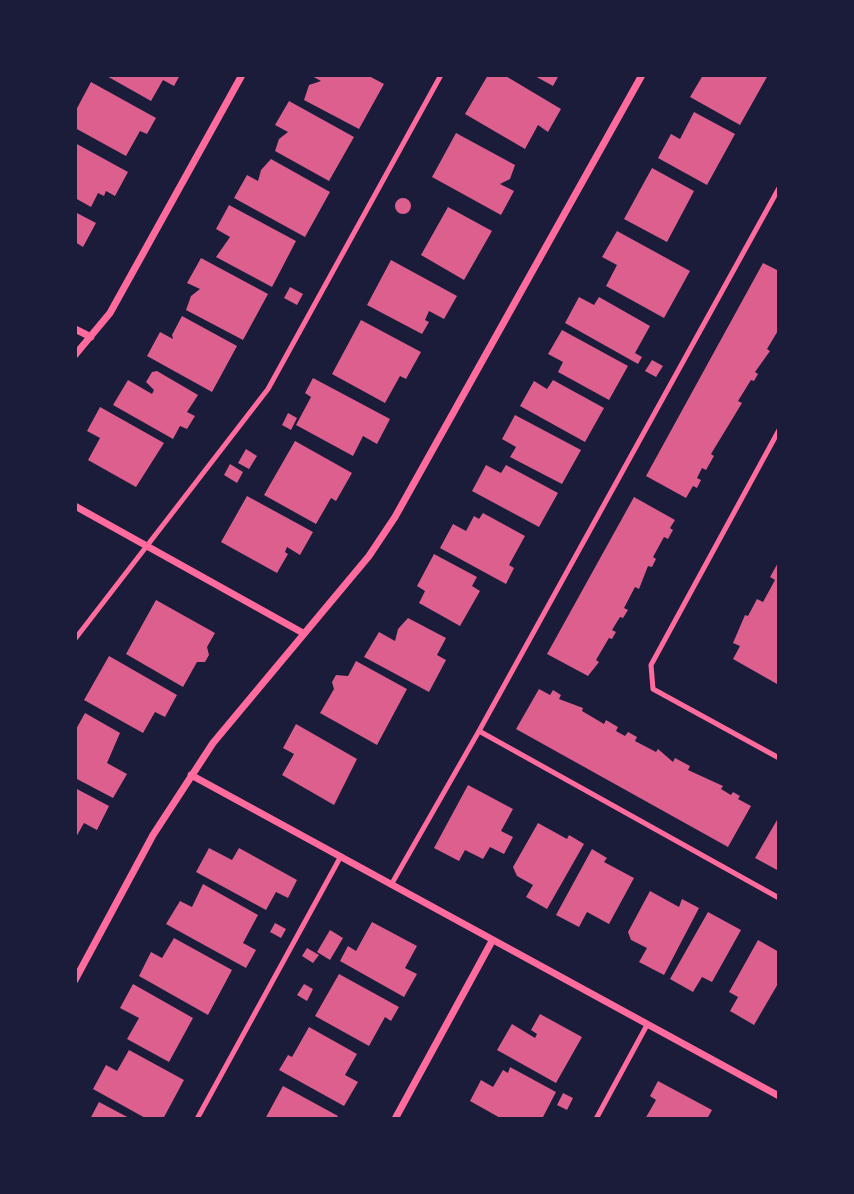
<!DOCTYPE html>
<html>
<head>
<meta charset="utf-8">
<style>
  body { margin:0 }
  #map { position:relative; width:854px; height:1194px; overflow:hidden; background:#1b1b3a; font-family:"DM Sans",sans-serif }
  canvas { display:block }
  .frame { position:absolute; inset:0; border:77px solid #1b1b3a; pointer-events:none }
</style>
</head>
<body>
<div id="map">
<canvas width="854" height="1194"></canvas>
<div class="frame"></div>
</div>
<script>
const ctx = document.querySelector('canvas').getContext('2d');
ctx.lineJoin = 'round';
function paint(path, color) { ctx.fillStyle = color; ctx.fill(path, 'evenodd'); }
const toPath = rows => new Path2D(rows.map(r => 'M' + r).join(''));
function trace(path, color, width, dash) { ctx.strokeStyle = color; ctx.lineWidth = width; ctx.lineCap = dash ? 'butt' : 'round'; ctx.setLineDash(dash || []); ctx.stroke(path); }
paint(toPath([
  [105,75,180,75,174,86,163,80,151,101],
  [310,75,367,75,384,84,359,129,304,100,309,85,321,81],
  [488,75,504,75,561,109,548,132,538,125,525,149,465,114],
  [533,75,559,75,553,86],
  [703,75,768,75,740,125,690,97],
  [91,82,156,118,147,134,140,131,126,156,75,128,75,112],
  [289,101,354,137,329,181,275,151,279,139,288,132,275,125],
  [694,112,735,134,707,185,658,158,671,134,680,139],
  [456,133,515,165,510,179,500,184,514,191,501,215,432,177],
  [75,143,128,172,115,196,106,191,104,196,98,193,91,207,75,198],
  [271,159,330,192,305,237,234,198,247,175,258,181,261,170],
  [652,168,694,191,667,242,624,219],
  '395 206a8 8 0 1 1 16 0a8 8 0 1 1-16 0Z',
  [229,205,296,241,272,287,216,257,230,237,216,229],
  [448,207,492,231,464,280,421,255],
  [75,212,96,223,83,247,75,242],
  [617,231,690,271,664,318,606,286,617,265,602,257],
  [201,258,268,294,243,340,186,310,191,296,200,289,187,283],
  [391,260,457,296,444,319,429,311,425,320,429,322,422,334,367,305],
  [763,263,779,271,779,329,767,349,770,351,755,372,758,374,754,381,751,380,738,401,742,403,711,454,714,456,706,470,702,468,697,478,701,480,697,488,693,486,686,498,646,476],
  [290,287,303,294,297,305,284,298],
  [579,297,594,305,599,297,650,326,635,353,642,357,638,364,565,323],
  [182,316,237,346,212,392,147,356,160,332,173,339,172,335],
  [361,320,421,352,406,379,400,376,385,403,332,374],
  [562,330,628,366,609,400,558,372,563,362,548,354],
  [652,360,663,366,656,377,645,371],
  [157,371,198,395,187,412,195,416,187,429,180,426,173,439,113,405,128,380,152,394,154,390,146,382,152,372],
  [313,378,390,419,377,444,363,436,353,456,296,425,311,397,305,393],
  [553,380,604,408,585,442,520,406,534,381,547,389],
  [100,407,164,443,136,487,88,460,100,438,87,431],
  [288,413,297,418,291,430,282,425],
  [515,415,581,450,562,484,510,457,516,447,502,439],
  [295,441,352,473,336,501,331,498,316,524,264,495],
  [246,449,257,456,249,469,238,463],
  [230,464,243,472,237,483,224,475],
  [486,465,501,473,506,465,558,493,539,527,472,491],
  [247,496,313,532,300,555,287,547,285,552,288,554,277,573,221,542],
  [634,497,675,520,670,528,673,530,668,539,664,537,653,557,656,559,652,567,648,566,639,589,635,587,624,608,628,610,623,618,620,617,612,630,616,632,612,639,609,638,596,660,599,662,588,676,547,654],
  [483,513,525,536,509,565,514,568,506,584,440,548,453,524,466,531,474,516,479,519],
  [434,554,477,577,472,586,480,591,460,626,419,603,425,591,417,586],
  [779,561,779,681,777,684,733,659,740,646,733,643,745,615,748,616,757,599,763,602,775,580,770,577],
  [156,600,215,633,207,647,209,655,205,662,197,662,183,687,126,654],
  [408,618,446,638,437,655,446,660,429,692,364,657,379,632,395,641,398,629],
  [109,656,177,695,165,717,155,712,143,733,84,700],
  [356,661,407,689,377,745,320,713,334,689,332,682,336,675,348,676],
  [539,689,550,695,553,690,561,695,559,699,583,708,582,711,604,724,606,720,618,727,616,731,625,736,628,732,637,737,635,741,656,752,658,749,673,762,675,758,690,766,688,770,723,786,721,789,731,795,733,792,740,796,738,799,751,806,728,847,516,729],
  [85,713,120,733,107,763,127,774,113,798,75,778,75,731],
  [296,724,357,759,334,805,282,775,294,754,283,748],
  [468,785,513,809,501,831,513,837,504,854,490,847,483,859,465,850,459,861,434,848],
  [75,788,109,806,97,830,84,823,75,839],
  [777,820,779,821,779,871,755,858],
  [538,823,567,839,569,835,584,844,547,909,526,897,533,885,517,876,513,867],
  [209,848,232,860,239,848,297,880,288,898,276,892,266,910,196,872],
  [592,849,607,858,604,862,634,878,609,924,587,912,579,927,556,915],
  [203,884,258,915,243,943,256,950,246,968,166,924,180,901,192,907],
  [650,891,679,907,682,899,699,908,664,975,639,962,647,948,631,940,628,932],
  [708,912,741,930,712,982,702,977,693,992,670,979],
  [372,922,417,946,405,968,417,974,404,997,340,961,348,946,356,951],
  [275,923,286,929,281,938,270,932],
  [330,930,343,938,330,960,317,952],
  [174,938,232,970,208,1015,139,976,151,952,162,958],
  [758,940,779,952,779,982,754,1025,730,1011,738,997,729,992],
  [307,948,319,955,313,963,302,956],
  [339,974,399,1007,391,1021,385,1017,369,1046,315,1016],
  [133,984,193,1018,169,1062,127,1039,139,1018,120,1008],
  [304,984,313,989,307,1001,297,995],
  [540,1014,582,1037,556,1083,497,1050,512,1024,535,1038,537,1034,531,1030],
  [309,1027,357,1054,345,1075,358,1082,344,1106,279,1070,288,1055,292,1057],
  [129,1050,184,1080,163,1119,147,1119,93,1089,106,1065,117,1071],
  [510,1067,556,1092,542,1119,502,1119,470,1101,481,1080,493,1087,503,1070,508,1073],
  [658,1081,712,1110,707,1119,645,1119,656,1100,650,1096],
  [283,1086,338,1116,336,1119,265,1119],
  [563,1093,573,1098,567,1110,557,1105],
  [99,1102,131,1119,90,1119]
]), '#dd5f8e');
trace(toPath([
  [779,430,651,665,653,689,779,758],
  [75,639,268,389,441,75],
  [479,731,779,188],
  [391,885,479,731,779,898],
  [197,1119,341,856],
  [596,1119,647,1025]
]), '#ff6b9d', 5);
trace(toPath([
  [75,329,91,337],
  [75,355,110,313,242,75],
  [75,506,303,633],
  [191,775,779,1096],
  [75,980,153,835,213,743,369,556,395,517,642,75],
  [395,1119,492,941]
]), '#ff6b9d', 7);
</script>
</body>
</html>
